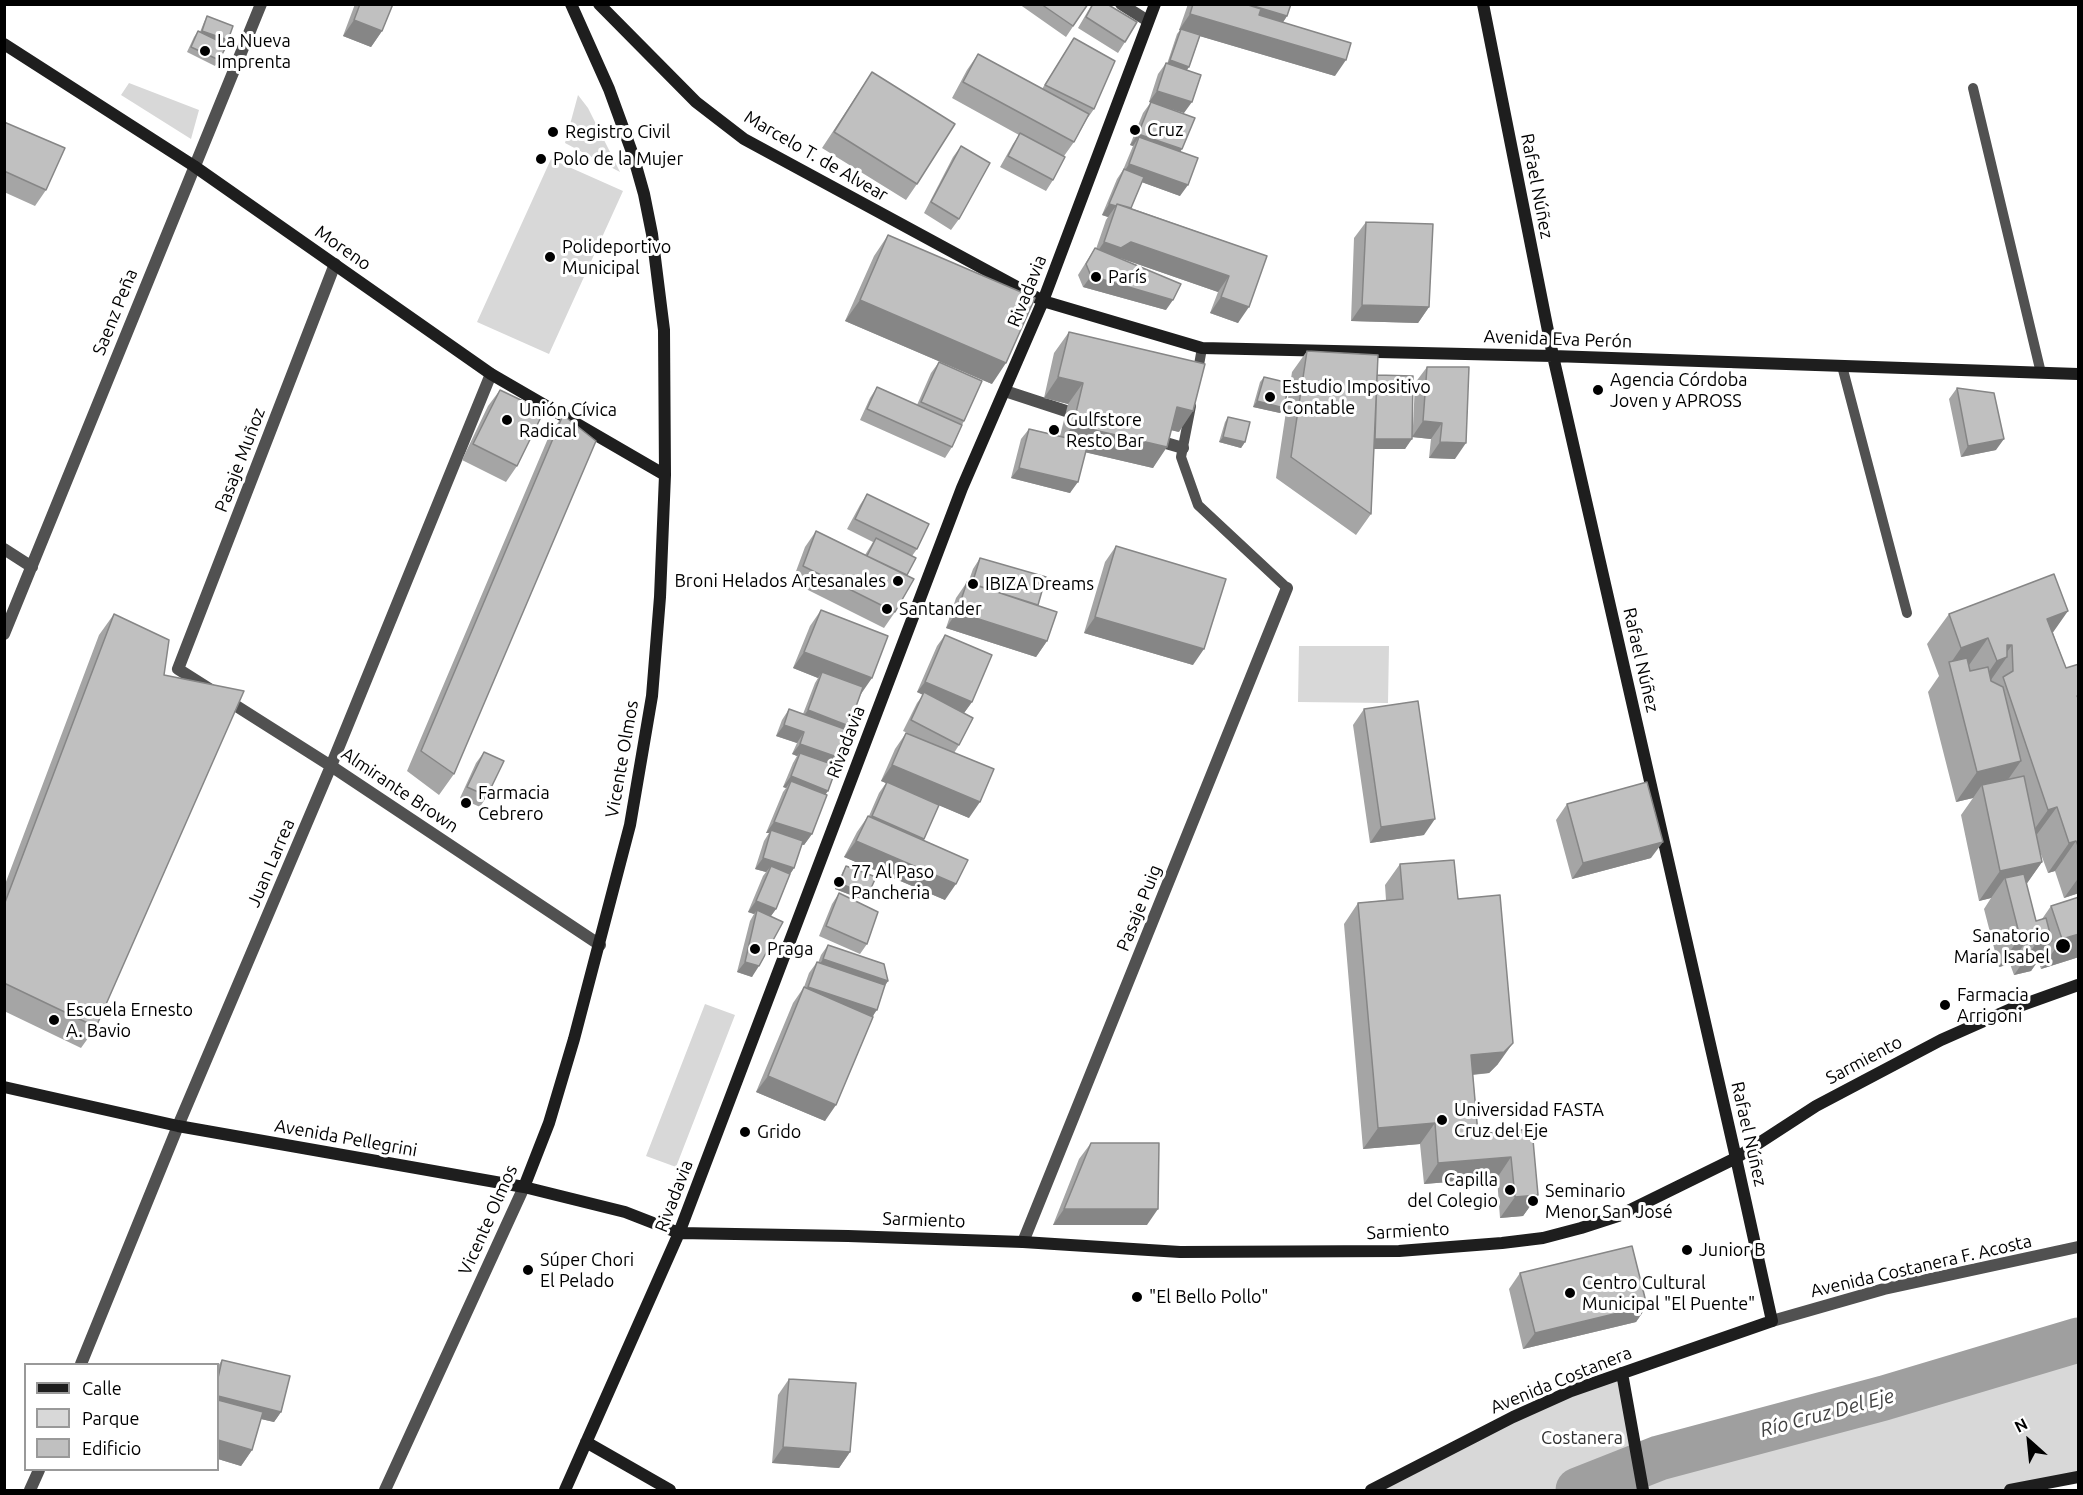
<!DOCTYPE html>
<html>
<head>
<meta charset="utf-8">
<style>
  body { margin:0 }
  #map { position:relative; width:2083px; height:1495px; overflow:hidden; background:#fff; font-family:Ubuntu,sans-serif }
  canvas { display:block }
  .frame { position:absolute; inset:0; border:6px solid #000; pointer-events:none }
  .legend { position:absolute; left:24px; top:1363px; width:195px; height:108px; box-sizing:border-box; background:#fff; border:2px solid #999; margin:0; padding:8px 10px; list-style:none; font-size:18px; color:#000 }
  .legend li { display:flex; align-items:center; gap:12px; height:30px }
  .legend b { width:30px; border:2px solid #999 }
  .north { position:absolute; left:1999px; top:1411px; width:60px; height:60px; -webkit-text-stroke:4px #fff; paint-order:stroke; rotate:333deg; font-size:16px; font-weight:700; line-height:24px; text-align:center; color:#000 }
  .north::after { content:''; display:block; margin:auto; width:21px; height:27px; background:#000; clip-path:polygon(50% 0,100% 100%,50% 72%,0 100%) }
</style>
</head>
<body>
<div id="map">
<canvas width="2083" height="1495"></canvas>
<div class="frame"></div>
<ul class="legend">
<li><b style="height:8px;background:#1e1e1e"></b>Calle</li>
<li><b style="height:16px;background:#d8d8d8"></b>Parque</li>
<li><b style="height:16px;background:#c0c0c0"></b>Edificio</li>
</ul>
<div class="north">N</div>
</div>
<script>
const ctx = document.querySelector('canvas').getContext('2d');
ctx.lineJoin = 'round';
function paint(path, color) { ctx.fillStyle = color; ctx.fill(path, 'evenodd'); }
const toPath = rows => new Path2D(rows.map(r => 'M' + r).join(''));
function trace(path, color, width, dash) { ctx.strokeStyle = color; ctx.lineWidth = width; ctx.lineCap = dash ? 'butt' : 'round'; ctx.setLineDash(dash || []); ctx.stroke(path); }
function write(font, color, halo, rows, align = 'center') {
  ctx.font = font + ' Ubuntu,sans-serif'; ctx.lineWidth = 6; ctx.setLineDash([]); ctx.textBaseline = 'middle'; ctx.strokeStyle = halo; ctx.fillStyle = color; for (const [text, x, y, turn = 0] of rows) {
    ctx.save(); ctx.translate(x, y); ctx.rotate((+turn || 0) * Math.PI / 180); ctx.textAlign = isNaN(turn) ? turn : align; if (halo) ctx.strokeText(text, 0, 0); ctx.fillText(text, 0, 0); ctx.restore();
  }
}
paint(toPath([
  [129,83,199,110,191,139,121,95],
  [578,95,588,108,620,172,565,143],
  [551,159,623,191,549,354,477,322],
  [1299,646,1389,646,1388,703,1298,702],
  [705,1004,735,1015,676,1167,646,1156],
  [2078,1340,2078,1477,2010,1490,1371,1490,1513,1417,1622,1373,1639,1467,1659,1458,1884,1398]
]), '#d8d8d8');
trace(toPath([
  [1578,1490,1659,1458,1884,1398,2078,1340]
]), '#9f9f9f', 45);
trace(toPath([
  [1973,88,2041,373],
  [1842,366,1907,613],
  [1197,376,1202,348],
  [1191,406,1181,457,1198,505,1287,588]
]), '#515151', 10);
trace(toPath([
  [1121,4,1148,21],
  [335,264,178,669,331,766,600,945],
  [1005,391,1066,411],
  [1159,441,1183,448],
  [4,549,32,567],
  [4,634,261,4],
  [1023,1242,1287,588],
  [1772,1321,1884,1289,2078,1247],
  [81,1364,178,1126,331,766,491,374],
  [30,1490,39,1470],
  [385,1490,524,1187]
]), '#515151', 12);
trace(toPath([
  [599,4,696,102,744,139,1043,301,1202,348,1553,356,2078,374],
  [4,44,194,166,491,374,665,475],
  [4,1087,178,1126,524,1187,625,1212,679,1233,848,1236,1023,1242,1180,1252,1399,1251,1502,1243,1543,1238,1581,1228,1618,1216,1736,1158,1816,1106,1941,1040,2011,1009,2078,985],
  [524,1187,549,1123,574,1039,630,825,652,696,660,597,665,475,664,330,652,234,644,194,633,155,609,89,571,4],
  [1622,1373,1643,1490],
  [586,1442,670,1490],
  [565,1490,679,1233,962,488,1043,301,1155,4],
  [1371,1490,1513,1417,1571,1391,1772,1321,1736,1158,1553,356,1483,4],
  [2010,1490,2078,1477]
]), '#1e1e1e', 12);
paint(toPath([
  [355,4,393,4,382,31,371,47,343,36],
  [1019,4,1088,4,1066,37],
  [1092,4,1107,4,1125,42,1118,53,1078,28],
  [1188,4,1291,4,1287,16,1283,22,1335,76,1200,36,1189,67,1187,70,1184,113,1149,102,1158,74,1166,63,1167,64,1177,34,1180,30,1179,30],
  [207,16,228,40,225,45,219,60,215,66,187,52,194,37,198,31,200,32,204,22],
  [1074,38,1094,109,1087,119,1074,142,1064,156,1053,180,1046,191,1000,167,1013,144,1019,135,952,98,967,70,978,54,1042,89],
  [872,72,917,184,906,200,822,148],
  [1151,102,1181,152,1180,196,1142,182,1131,208,1267,256,1238,323,1210,313,1218,292,1120,258,1119,258,1166,310,1083,287,1078,275,1088,259,1095,248,1096,249,1106,220,1108,217,1102,215,1117,179,1123,170,1133,146,1130,145,1143,113],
  [4,122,46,190,35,206,4,192],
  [961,146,959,219,951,230,924,213,953,157],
  [1366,222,1429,307,1418,323,1351,321,1354,238],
  [888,235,992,384,845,321,874,256],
  [1069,332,1179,432,1171,430,1153,468,1085,452,1070,493,1011,478,1021,439,1029,429,1060,436,1068,404,1044,398,1054,353],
  [1307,351,1377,375,1413,426,1415,383,1427,367,1455,459,1429,458,1431,439,1412,437,1405,449,1374,449,1371,514,1356,535,1276,478,1292,372],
  [939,362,964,421,962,425,952,447,945,458,860,420,870,398,877,387,917,405,931,373],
  [1264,377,1284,408,1280,413,1253,407,1260,382],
  [1957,388,1996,450,1961,457,1949,399],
  [500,390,517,466,506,482,462,460,488,406],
  [563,415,454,774,439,795,407,771,549,436],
  [1228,417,1245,442,1241,448,1219,442,1225,422],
  [867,494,917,549,912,556,895,612,884,628,792,582,805,547,816,531,865,555,873,542,847,529,860,505],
  [1116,546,1193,665,1084,633,1105,562],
  [980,558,1038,606,1047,641,1036,657,946,628,956,598,967,582,968,583,973,569],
  [821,610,861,694,846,729,840,758,835,765,812,834,804,845,802,845,794,868,790,874,776,909,771,916,752,977,737,972,750,921,754,914,748,912,763,876,766,872,755,869,764,841,769,833,766,833,783,792,786,788,783,787,793,763,797,756,792,754,797,743,776,736,782,720,789,709,803,714,815,683,818,678,793,668,810,626],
  [114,614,96,1027,81,1048,4,1011,4,887,99,635],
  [1949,614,2053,633,2066,668,2079,664,2079,893,2064,898,2055,871,2048,873,2039,849,2042,862,2026,884,2036,921,2042,919,2051,906,2079,897,2079,957,2041,969,2038,960,2031,971,2014,975,2010,964,1999,967,1984,909,1991,898,1979,901,1961,815,1973,798,1956,802,1928,692,1939,676,1927,644],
  [945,635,972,702,964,713,955,708,959,745,954,753,969,818,939,805,923,840,945,900,844,857,857,832,868,816,869,816,879,793,886,783,881,781,895,749,906,733,912,735,903,731,917,703,923,695,917,692,937,646],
  [1364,709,1424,835,1370,843,1353,725],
  [484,752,487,796,480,807,460,798,476,763],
  [1567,804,1651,858,1572,879,1556,820],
  [1400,864,1458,899,1498,1064,1489,1073,1473,1075,1478,1134,1532,1129,1538,1195,1523,1216,1500,1218,1497,1178,1424,1184,1420,1144,1363,1149,1344,924,1358,903,1386,900,1385,885],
  [846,866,864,900,835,889,843,871],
  [839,893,867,944,860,954,819,936,832,904],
  [828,945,888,981,885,985,873,1017,825,1121,756,1092,793,1003,804,987,809,973,817,962,818,963,821,955],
  [1091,1143,1147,1225,1053,1225,1079,1159],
  [1520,1273,1647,1306,1636,1322,1523,1349,1509,1289],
  [222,1360,281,1412,274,1422,261,1419,252,1450,241,1466,218,1459,218,1366],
  [789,1379,850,1452,839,1468,772,1463,778,1395]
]), '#a5a5a5');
paint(toPath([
  [1204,4,1247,4,1287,16,1280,27],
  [1190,14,1346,60,1335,76,1179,30],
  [354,20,382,31,371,47,343,36],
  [202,31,228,40,224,46,198,36],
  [1170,60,1189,67,1185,72,1166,65],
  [1157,91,1192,102,1184,113,1149,102],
  [1138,134,1182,149,1175,160,1139,137,1133,146,1130,145],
  [1129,164,1188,185,1180,196,1122,175],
  [1109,204,1116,206,1108,217,1102,215],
  [1104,242,1131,242,1229,276,1218,292,1120,258,1110,264,1093,258],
  [1091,276,1173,300,1166,310,1083,287],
  [1221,297,1249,307,1238,323,1210,313],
  [860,300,1006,363,992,384,845,321],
  [1362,305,1429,307,1418,323,1351,321],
  [1058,377,1083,383,1068,404,1044,398],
  [1257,401,1284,408,1280,413,1253,407],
  [1177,407,1193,411,1179,432,1162,428],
  [1423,421,1442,423,1431,439,1412,437],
  [1073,425,1167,447,1153,468,1058,446],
  [1223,437,1245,442,1241,448,1219,442],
  [1375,439,1412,439,1405,449,1367,449],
  [2004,439,1996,450,1961,457,1968,446],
  [1440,442,1466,443,1455,459,1429,458],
  [1019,468,1078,482,1070,493,1011,478],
  [2068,611,2047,641,2047,619],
  [957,612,1047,641,1036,657,946,628],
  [1095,617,1204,649,1193,665,1084,633],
  [1988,638,1967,668,1950,664,1961,648],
  [2007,645,2012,645,2002,659,2007,657,1986,687,1976,691],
  [804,652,872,678,861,694,822,672,818,678,793,668],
  [925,682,972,702,964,713,917,692],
  [808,710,849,726,841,736,800,721],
  [784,725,804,732,797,743,776,736],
  [800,744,840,758,833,769,800,753,797,756,792,754],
  [2021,761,2000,791,1982,785,1973,798,1956,802,1977,772],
  [892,765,980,802,969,818,881,781],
  [791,776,828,791,820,802,791,781,786,788,783,787],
  [2057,807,2035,837,2026,841,2048,810],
  [1435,819,1424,835,1370,843,1381,827],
  [774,822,812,834,804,845,770,834,771,830,769,833,766,833],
  [856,841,956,884,945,900,844,857],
  [2076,841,2055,871,2048,873,2069,843],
  [1663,842,1651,858,1572,879,1583,863],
  [763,858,794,868,787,879,771,866,766,872,755,869],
  [2042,862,2021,892,2005,878,1991,898,1979,901,2000,871],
  [2079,877,2079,893,2064,898],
  [839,883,868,895,864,900,835,889],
  [756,901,776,909,768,920,757,910,754,914,748,912],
  [2032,933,2010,964,1999,967,2020,937],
  [2079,934,2079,957,2041,969,2062,939],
  [2052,941,2031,971,2014,975,2035,945],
  [823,959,888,981,881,992,816,970],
  [745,962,759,966,752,977,737,972],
  [808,987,877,1010,869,1021,800,998],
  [1513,1043,1498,1064,1489,1073,1456,1076,1471,1055],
  [768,1076,836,1105,825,1121,756,1092],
  [1435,1123,1420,1144,1363,1149,1378,1128],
  [1511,1157,1497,1178,1424,1184,1438,1163],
  [1538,1195,1523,1216,1500,1218,1515,1197],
  [1064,1209,1158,1209,1147,1225,1053,1225],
  [1647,1306,1636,1322,1523,1349,1535,1333],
  [218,1396,281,1412,274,1422,218,1409],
  [218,1440,252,1450,241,1466,218,1459],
  [783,1447,850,1452,839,1468,772,1463]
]), '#868686');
const building = toPath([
  [360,4,393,4,382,31,354,20,360,4],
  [1041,4,1088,4,1073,26,1041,4],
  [1093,4,1107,4,1137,22,1125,42,1086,17,1093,4],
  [1193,4,1245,4,1261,9,1259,15,1351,43,1346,60,1190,14,1193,4],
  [1247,4,1291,4,1287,16,1247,4],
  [207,16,233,26,228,40,202,31,207,16],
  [1181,29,1200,35,1189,67,1170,60,1181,29],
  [198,31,227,45,219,60,191,47,198,31],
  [1074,38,1115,61,1094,109,1045,85,1074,38],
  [978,54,1089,114,1074,142,963,82,978,54],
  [1166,63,1201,75,1192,102,1157,91,1166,63],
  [872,72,955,124,917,184,834,132,872,72],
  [1151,102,1195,118,1182,149,1138,134,1151,102],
  [4,122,65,148,46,190,4,171,4,122],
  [1020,133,1065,157,1053,180,1008,156,1020,133],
  [1139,137,1198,158,1188,185,1129,164,1139,137],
  [961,146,990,163,959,219,931,202,961,146],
  [1124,169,1144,177,1131,208,1117,204,1116,206,1109,204,1124,169],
  [1117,204,1267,256,1249,307,1221,297,1229,276,1131,242,1121,248,1104,242,1117,204],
  [1366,222,1433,224,1429,307,1362,305,1366,222],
  [888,235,1035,298,1006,363,860,300,888,235],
  [1095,248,1181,284,1173,300,1091,276,1086,264,1095,248],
  [1069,332,1205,364,1193,411,1177,407,1167,447,1073,425,1083,383,1058,377,1069,332],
  [1307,351,1378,355,1371,514,1291,457,1307,351],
  [939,362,982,381,964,421,921,402,939,362],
  [1427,367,1469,367,1466,443,1440,442,1442,423,1423,421,1427,367],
  [1377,375,1413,376,1412,439,1375,439,1377,375],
  [1264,377,1289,383,1284,408,1257,401,1264,377],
  [877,387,962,425,952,447,867,409,877,387],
  [1957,388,1994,393,2004,439,1968,446,1957,388],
  [500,390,544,411,517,466,473,444,500,390],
  [563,415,596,441,454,774,421,751,563,415],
  [1228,417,1250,422,1245,442,1223,437,1228,417],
  [1029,429,1088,443,1078,482,1019,468,1029,429],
  [867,494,929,524,917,549,855,519,867,494],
  [816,531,914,579,895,612,803,566,816,531],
  [876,538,916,558,907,575,867,556,876,538],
  [1116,546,1226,579,1204,649,1095,617,1116,546],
  [980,558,1046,577,1038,605,972,584,980,558],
  [2054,574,2068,611,2047,619,2066,668,2079,664,2079,696,2077,696,2079,700,2079,848,2076,841,2069,843,2057,807,2048,810,2003,677,2013,671,2012,645,2007,645,2007,657,1997,661,1988,638,1961,648,1949,614,2054,574],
  [967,582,1057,612,1047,641,957,612,967,582],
  [821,610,888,636,872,678,804,652,821,610],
  [114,614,169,640,164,675,244,691,96,1027,4,983,4,905,114,614],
  [945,635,992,655,972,702,925,682,945,635],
  [1967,658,1970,671,1988,667,1991,681,2003,687,2021,761,1977,772,1949,662,1967,658],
  [822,672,863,687,849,726,808,710,822,672],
  [924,692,973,718,959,745,911,720,924,692],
  [1418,701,1435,819,1381,827,1364,709,1418,701],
  [789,709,850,731,840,758,800,744,804,732,784,725,789,709],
  [906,733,994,769,980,802,892,765,906,733],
  [484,752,504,761,487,796,467,787,484,752],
  [800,753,837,766,828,791,791,776,800,753],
  [2024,776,2042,862,2000,871,1982,785,2024,776],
  [791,781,827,795,812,834,774,822,791,781],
  [887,782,939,805,924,839,872,816,887,782],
  [1647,782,1663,842,1583,863,1567,804,1647,782],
  [868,816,968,860,956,884,856,841,868,816],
  [771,830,803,841,794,868,763,858,771,830],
  [1454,860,1458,899,1500,895,1513,1043,1504,1052,1471,1055,1478,1134,1532,1129,1538,1195,1515,1197,1511,1157,1438,1163,1435,1123,1378,1128,1358,903,1403,899,1400,864,1454,860],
  [771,866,790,874,776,909,756,901,771,866],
  [846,866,876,877,868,895,839,883,846,866],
  [2024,874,2036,921,2046,918,2052,941,2035,945,2032,933,2020,937,2005,878,2024,874],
  [839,893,878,912,867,944,826,926,839,893],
  [2079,897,2079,934,2062,939,2051,906,2079,897],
  [757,910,783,922,759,966,745,962,757,910],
  [828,945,884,964,888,981,823,959,828,945],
  [817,962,885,985,877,1010,808,987,817,962],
  [804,987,873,1017,836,1105,768,1076,804,987],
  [1091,1143,1159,1143,1158,1209,1064,1209,1091,1143],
  [1632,1246,1647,1306,1535,1333,1520,1273,1632,1246],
  [222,1360,290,1376,281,1412,218,1396,218,1378,222,1360],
  [789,1379,856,1383,850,1452,783,1447,789,1379],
  [218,1400,263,1412,252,1450,218,1440,218,1400]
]);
paint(building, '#c0c0c0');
trace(building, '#868686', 1.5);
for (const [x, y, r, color] of [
  [205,51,6,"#000"],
  [1135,130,6,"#000"],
  [553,132,6,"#000"],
  [541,159,6,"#000"],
  [550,257,6,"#000"],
  [1096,277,6,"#000"],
  [1598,390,6,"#000"],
  [1270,397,6,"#000"],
  [507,420,6,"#000"],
  [1054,430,6,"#000"],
  [898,581,6,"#000"],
  [973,584,6,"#000"],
  [887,609,6,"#000"],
  [466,803,6,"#000"],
  [839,882,6,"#000"],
  [2063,946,8,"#000"],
  [755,949,6,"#000"],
  [1945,1005,6,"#000"],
  [54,1020,6,"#000"],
  [1442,1120,6,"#000"],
  [745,1132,6,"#000"],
  [1510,1190,6,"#000"],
  [1533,1201,6,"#000"],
  [1687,1250,6,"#000"],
  [528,1270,6,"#000"],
  [1570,1293,6,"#000"],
  [1137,1297,6,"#000"]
]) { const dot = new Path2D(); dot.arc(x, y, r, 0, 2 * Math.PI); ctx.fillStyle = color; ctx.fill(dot); trace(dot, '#fff', 2); }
write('18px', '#000', '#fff', [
  ["La Nueva",217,41],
  ["Imprenta",217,62],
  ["Cruz",1147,130],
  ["Registro Civil",565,132],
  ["Polo de la Mujer",553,159],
  ["Polideportivo",562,247],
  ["Municipal",562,268],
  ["París",1108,277],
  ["Agencia Córdoba",1610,380],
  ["Joven y APROSS",1610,401],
  ["Estudio Impositivo",1282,387],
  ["Contable",1282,408],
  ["Unión Cívica",519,410],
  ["Radical",519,431],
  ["Gulfstore",1066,420],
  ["Resto Bar",1066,441],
  ["Broni Helados Artesanales",886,581,"right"],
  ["IBIZA Dreams",985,584],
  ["Santander",899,609],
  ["Farmacia",478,793],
  ["Cebrero",478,814],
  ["77 Al Paso",851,872],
  ["Pancheria",851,893],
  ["Sanatorio",2050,936,"right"],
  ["María Isabel",2050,957,"right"],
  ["Praga",767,949],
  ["Farmacia",1957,995],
  ["Arrigoni",1957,1016],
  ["Escuela Ernesto",66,1010],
  ["A. Bavio",66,1031],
  ["Universidad FASTA",1454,1110],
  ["Cruz del Eje",1454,1131],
  ["Grido",757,1132],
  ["Capilla",1498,1180,"right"],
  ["del Colegio",1498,1201,"right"],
  ["Seminario",1545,1191],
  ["Menor San José",1545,1212],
  ["Junior B",1699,1250],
  ["Súper Chori",540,1260],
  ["El Pelado",540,1281],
  ["Centro Cultural",1582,1283],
  ["Municipal \"El Puente\"",1582,1304],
  ["\"El Bello Pollo\"",1149,1297]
], 'left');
write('18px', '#000', '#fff', [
  ["Marcelo T. de Alvear",816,156,30],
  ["Rafael Núñez",1537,186,79],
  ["Moreno",343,248,35],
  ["Rivadavia",1027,291,-68],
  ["Saenz Peña",115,312,-68],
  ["Avenida Eva Perón",1558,339,2],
  ["Pasaje Muñoz",240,460,-69],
  ["Rafael Núñez",1641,660,77],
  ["Rivadavia",846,742,-69],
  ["Vicente Olmos",622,759,-80],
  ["Almirante Brown",400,790,34],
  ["Juan Larrea",271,863,-67],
  ["Pasaje Puig",1139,908,-68],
  ["Sarmiento",1864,1060,-28],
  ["Rafael Núñez",1749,1134,77],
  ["Avenida Pellegrini",346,1138,10],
  ["Rivadavia",674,1196,-69],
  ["Vicente Olmos",488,1220,-66],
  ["Sarmiento",924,1220,2],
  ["Sarmiento",1408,1231,-3],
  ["Avenida Costanera F. Acosta",1921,1266,-13],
  ["Avenida Costanera",1561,1380,-22]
]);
write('18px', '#2f2f2f', '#fff', [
  ["Costanera",1582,1438]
]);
write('italic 20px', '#404040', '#fff', [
  ["Río Cruz Del Eje",1827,1413,-15]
]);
</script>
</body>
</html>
